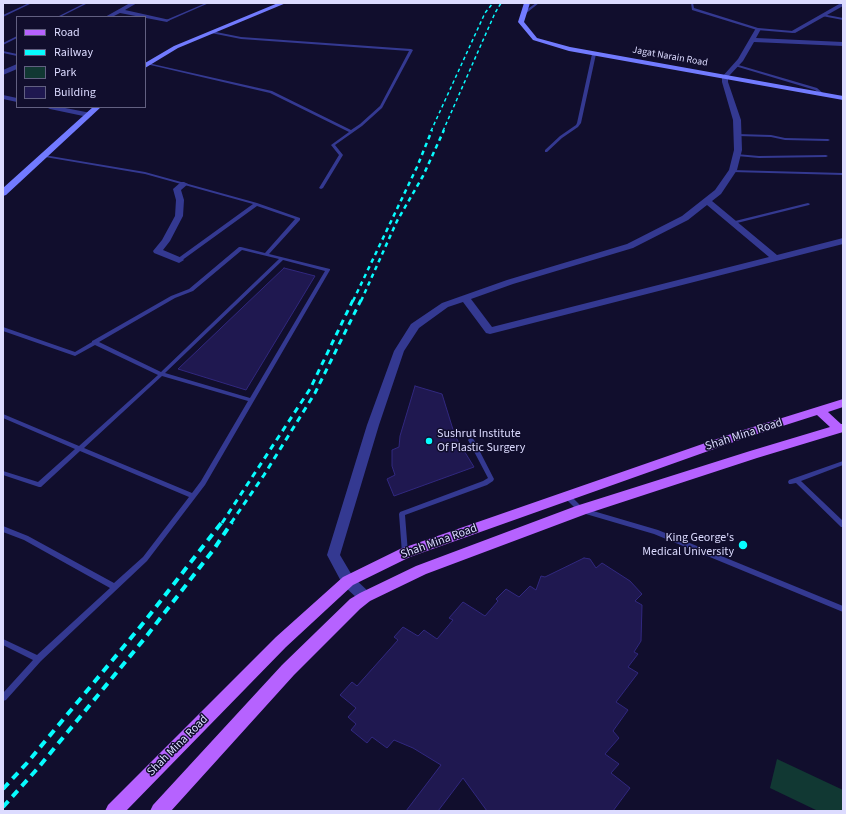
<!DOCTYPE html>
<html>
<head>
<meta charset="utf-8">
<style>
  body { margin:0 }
  #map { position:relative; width:846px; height:814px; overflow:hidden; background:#110e2d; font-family:"Source Sans 3",sans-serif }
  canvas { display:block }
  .frame { position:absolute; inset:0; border:4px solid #dcdbff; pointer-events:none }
  .legend { position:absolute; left:16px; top:16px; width:130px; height:92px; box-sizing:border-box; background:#110e2d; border:1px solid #626081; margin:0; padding:5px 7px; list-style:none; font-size:12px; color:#dcdbff }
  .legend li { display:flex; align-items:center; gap:8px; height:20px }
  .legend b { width:20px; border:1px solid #626081 }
</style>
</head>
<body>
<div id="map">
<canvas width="846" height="814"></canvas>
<div class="frame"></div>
<ul class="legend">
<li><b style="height:5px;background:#b662ff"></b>Road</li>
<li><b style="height:5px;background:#07fcff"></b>Railway</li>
<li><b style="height:11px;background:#113833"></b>Park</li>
<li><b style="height:11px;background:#1f1850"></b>Building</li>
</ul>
</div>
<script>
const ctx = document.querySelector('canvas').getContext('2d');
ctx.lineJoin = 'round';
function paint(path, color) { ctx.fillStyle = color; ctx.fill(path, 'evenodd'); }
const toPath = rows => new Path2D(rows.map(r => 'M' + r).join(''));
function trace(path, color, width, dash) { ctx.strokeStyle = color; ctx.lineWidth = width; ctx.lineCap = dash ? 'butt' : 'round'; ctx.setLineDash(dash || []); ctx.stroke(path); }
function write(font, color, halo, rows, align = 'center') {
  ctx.font = font + ' "Source Sans 3",sans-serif'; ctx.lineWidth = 3; ctx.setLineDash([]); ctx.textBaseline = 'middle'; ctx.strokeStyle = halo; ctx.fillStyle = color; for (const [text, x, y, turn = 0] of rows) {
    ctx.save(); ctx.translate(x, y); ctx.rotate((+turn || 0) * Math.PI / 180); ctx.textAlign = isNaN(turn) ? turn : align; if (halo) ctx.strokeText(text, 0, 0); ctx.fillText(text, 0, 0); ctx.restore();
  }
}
paint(toPath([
  [777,759,843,790,843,811,818,811,770,788]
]), '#113833');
const building = toPath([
  [284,268,315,276,246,390,178,369,284,268],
  [415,386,442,394,455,436,474,467,394,496,387,479,395,475,392,466,392,450,399,447,400,436,415,386],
  [584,558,590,559,596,568,602,563,630,581,642,594,635,601,642,605,641,641,634,652,638,654,628,667,638,673,616,702,628,710,613,731,619,738,605,754,619,764,611,773,630,788,613,811,487,811,463,778,438,811,406,811,441,765,413,748,394,740,387,748,372,737,367,743,351,730,356,724,348,717,356,708,340,695,352,682,357,686,398,640,394,637,403,627,418,636,424,630,437,639,453,620,449,618,463,602,485,616,498,601,496,599,506,589,519,597,530,586,536,590,541,576,545,577,584,558]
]);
paint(building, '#1f1850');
trace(building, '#31287f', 1);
paint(toPath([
  [29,3,32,3,3,17,3,15,29,3],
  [85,3,88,3,60,17,57,17,85,3],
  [206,3,209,3,168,21,166,20,206,3],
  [536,3,539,3,524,15,522,15,522,13,536,3],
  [691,3,693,3,694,8,758,28,793,31,795,32,793,33,757,30,692,10,691,3],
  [822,14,843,18,843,20,822,16,822,14],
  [211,31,241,37,411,49,413,50,382,108,362,126,335,145,343,155,323,188,321,189,319,188,339,155,331,145,349,132,270,93,146,64,148,63,272,91,351,130,360,124,380,106,409,51,241,39,211,33,211,31],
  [17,36,17,38,3,45,3,43,17,36],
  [3,51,17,54,17,56,3,53,3,51],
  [594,53,596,54,581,123,578,127,562,138,547,152,545,152,545,150,560,136,576,125,577,123,592,54,594,53],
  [735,64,817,88,824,94,821,95,815,90,735,66,735,64],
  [737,134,771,135,785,138,828,139,830,140,828,141,785,140,771,137,738,136,736,135,737,134],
  [736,154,759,156,826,155,828,156,826,157,759,158,737,156,736,156,736,154],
  [44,155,145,172,257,203,300,218,300,220,269,254,330,269,330,270,205,485,147,561,41,661,6,700,3,701,3,693,33,660,3,645,3,639,37,655,110,588,24,540,3,532,3,526,28,536,114,583,143,557,189,497,80,451,41,487,39,487,3,475,3,471,38,482,75,449,3,418,3,414,79,446,158,375,95,345,75,356,3,331,3,327,75,352,92,342,92,341,94,340,171,296,189,289,239,247,241,247,265,253,295,219,257,206,181,261,177,261,177,259,253,204,145,174,45,157,43,156,44,155],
  [242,250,279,259,161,372,99,342,175,298,193,291,242,250],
  [283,260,325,271,250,398,165,373,283,260],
  [162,376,248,401,201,481,192,493,84,448,162,376],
  [731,170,843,173,843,175,732,172,731,172,731,170],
  [808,203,810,204,809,205,733,224,731,223,731,222,808,203],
  [471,438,473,439,474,440,494,479,493,481,487,485,405,515,408,553,407,555,405,556,403,555,402,553,399,514,400,512,483,481,488,478,468,440,469,439,471,438],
  [843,461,843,465,801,481,843,521,843,527,841,527,796,483,791,484,789,484,788,482,789,480,843,461],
  [565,494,569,494,583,508,658,530,843,606,843,612,654,534,579,512,565,498,564,496,565,494]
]), '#343991');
paint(toPath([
  [130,3,137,3,125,10,170,20,167,22,120,13,112,17,105,17,130,3],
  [841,3,843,3,843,6,795,33,790,32,841,3],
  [756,28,761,29,756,38,843,42,843,46,754,42,743,61,728,77,728,82,741,120,742,150,737,170,721,194,712,201,777,255,843,238,843,244,490,334,486,333,463,302,448,307,419,328,404,351,379,425,340,555,353,577,370,593,372,597,370,601,365,603,360,601,343,585,327,555,367,425,394,351,411,324,442,303,507,280,627,244,682,216,715,190,729,170,734,150,733,120,722,82,722,77,738,59,756,28],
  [707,205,769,257,492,327,471,299,513,284,633,248,688,220,707,205],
  [17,64,17,69,3,75,3,70,17,64],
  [3,95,17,98,17,102,3,99,3,95],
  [46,107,60,107,91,113,92,115,88,117,50,109,46,107],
  [181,182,184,182,188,184,181,190,184,200,183,216,170,241,163,250,182,258,184,260,179,263,154,253,153,251,162,240,175,216,176,200,173,189,181,182]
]), '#343991');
paint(toPath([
  [278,3,286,3,178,48,145,68,145,63,174,46,278,3],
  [524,3,530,3,524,22,537,38,570,47,843,96,843,100,569,51,533,40,518,22,524,3],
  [93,107,101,107,6,195,3,196,3,188,93,107]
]), '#727bff');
paint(toPath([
  [843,399,843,407,828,412,841,424,843,424,843,432,757,458,586,514,426,574,370,601,360,609,294,675,171,811,150,811,153,805,282,665,350,599,360,593,416,566,576,506,750,451,830,427,817,415,745,438,410,557,353,585,286,647,126,811,105,811,108,805,276,637,343,577,400,549,737,432,843,399]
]), '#b662ff');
trace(toPath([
  [431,131,485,13,493,3],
  [443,131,495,13,501,3]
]), '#07fcff', 1.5, [3.5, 3]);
trace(toPath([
  [353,301,417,167,432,130],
  [361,301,397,221,423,176,444,130]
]), '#07fcff', 2.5, [4.5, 4]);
trace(toPath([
  [222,523,310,389,353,300],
  [231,523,264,475,315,393,361,300]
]), '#07fcff', 3, [6, 5]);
trace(toPath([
  [3,789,27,763,145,621,222,522],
  [3,807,38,768,145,638,214,549,232,522]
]), '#07fcff', 4, [8, 6]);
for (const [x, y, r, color] of [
  [429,441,4,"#07fcff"],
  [743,545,5,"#07fcff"]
]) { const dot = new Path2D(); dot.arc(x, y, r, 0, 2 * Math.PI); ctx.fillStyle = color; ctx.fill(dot); trace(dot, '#110e2d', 1.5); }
write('10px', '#dcdbff', '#110e2d', [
  ["Jagat Narain Road",670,57,10]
]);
write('12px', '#dcdbff', '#110e2d', [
  ["Sushrut Institute",437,434],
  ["Of Plastic Surgery",437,448],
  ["King George's",734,538,"right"],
  ["Medical University",734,552,"right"]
], 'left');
write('12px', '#dcdbff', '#110e2d', [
  ["Shah Mina Road",744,435,-18],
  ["Shah Mina Road",439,542,-20],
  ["Shah Mina Road",178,746,-45]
]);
</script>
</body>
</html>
